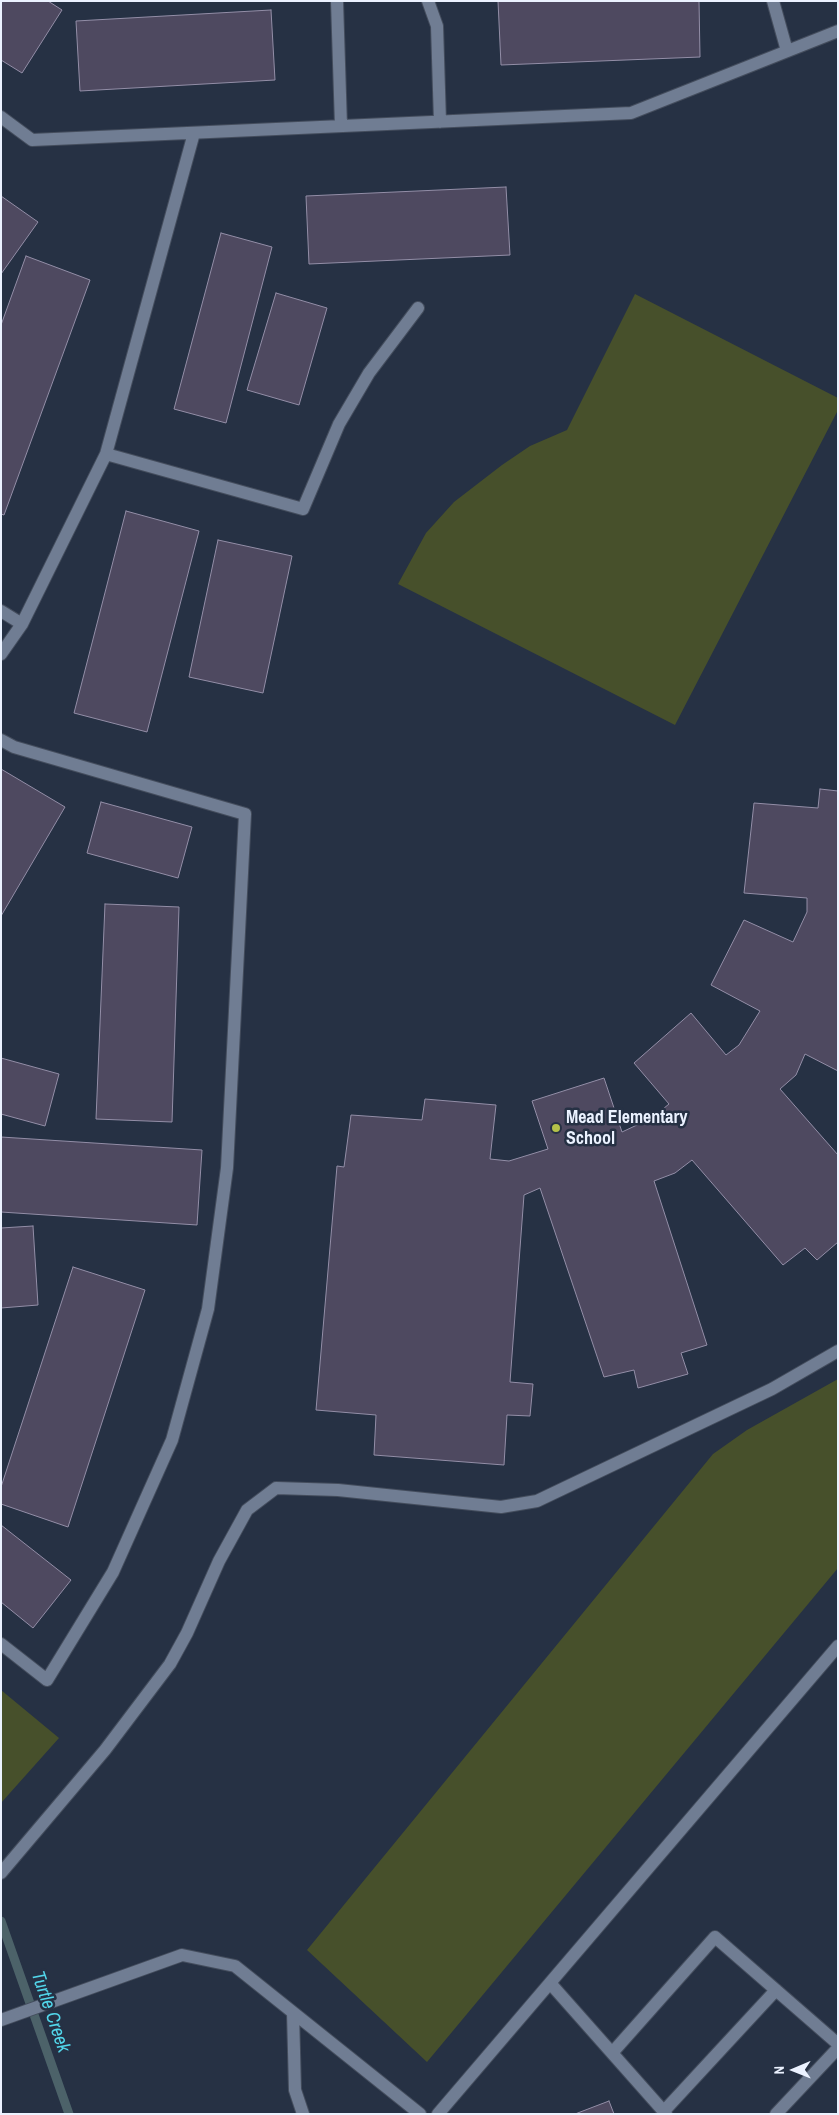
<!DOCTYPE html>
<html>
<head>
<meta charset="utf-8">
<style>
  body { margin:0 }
  #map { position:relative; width:839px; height:2115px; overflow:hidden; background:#263144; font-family:"Archivo Narrow",sans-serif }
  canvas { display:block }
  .frame { position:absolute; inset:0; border:2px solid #ebf2ff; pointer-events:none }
  .north { position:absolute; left:769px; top:2045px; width:50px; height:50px; -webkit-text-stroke:4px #263144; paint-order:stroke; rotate:269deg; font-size:14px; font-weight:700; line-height:20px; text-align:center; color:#ebf2ff }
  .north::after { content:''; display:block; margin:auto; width:18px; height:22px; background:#ebf2ff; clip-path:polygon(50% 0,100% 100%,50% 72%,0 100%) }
</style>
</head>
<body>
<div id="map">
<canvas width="839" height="2115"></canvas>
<div class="frame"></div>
<div class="north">N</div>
</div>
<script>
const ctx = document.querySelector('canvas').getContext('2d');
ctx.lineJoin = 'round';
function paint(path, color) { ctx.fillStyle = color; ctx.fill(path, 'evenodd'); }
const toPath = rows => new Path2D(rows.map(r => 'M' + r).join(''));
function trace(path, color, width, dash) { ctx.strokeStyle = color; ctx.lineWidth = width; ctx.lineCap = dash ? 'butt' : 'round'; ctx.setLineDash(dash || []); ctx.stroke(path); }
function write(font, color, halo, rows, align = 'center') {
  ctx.font = font + ' "Archivo Narrow",sans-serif'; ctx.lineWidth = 5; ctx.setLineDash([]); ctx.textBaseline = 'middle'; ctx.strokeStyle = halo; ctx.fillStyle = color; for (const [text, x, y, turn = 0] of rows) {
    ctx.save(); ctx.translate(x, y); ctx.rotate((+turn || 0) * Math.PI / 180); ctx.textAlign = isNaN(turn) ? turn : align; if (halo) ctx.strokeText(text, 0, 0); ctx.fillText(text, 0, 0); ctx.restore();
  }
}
paint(toPath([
  [635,294,838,398,838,410,675,725,398,584,426,533,454,502,502,465,530,446,567,430],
  [838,1379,838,1568,427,2062,307,1950,713,1454,747,1430],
  [1,1690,59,1738,1,1803]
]), '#47502b');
trace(toPath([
  [1,1921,69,2114]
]), '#4c6269', 9);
const building = toPath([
  [1,1,48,1,62,10,22,73,1,60,1,1],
  [498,1,699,1,700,57,501,65,498,1],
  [271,10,275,80,80,91,76,21,271,10],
  [506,187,510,255,309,264,306,196,506,187],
  [1,196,38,222,1,274,1,196],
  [221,233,272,247,226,423,174,409,221,233],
  [26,256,90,280,4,515,1,514,1,325,26,256],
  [276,293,327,308,299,405,247,390,276,293],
  [126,511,199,531,147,732,74,713,126,511],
  [218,540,292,556,263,693,189,677,218,540],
  [1,769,65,807,1,916,1,769],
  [820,789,838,791,838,1071,805,1054,796,1075,780,1089,838,1155,838,1242,817,1260,805,1248,783,1265,692,1160,675,1173,654,1181,707,1345,681,1353,688,1374,638,1388,634,1370,604,1377,540,1188,524,1195,510,1382,533,1384,530,1416,507,1415,504,1465,374,1455,376,1415,316,1410,337,1166,344,1167,351,1115,422,1120,425,1099,496,1105,490,1159,509,1161,548,1149,532,1101,604,1078,622,1132,652,1118,669,1104,634,1063,691,1013,726,1055,739,1045,760,1011,711,985,744,920,793,942,807,912,807,898,744,893,754,803,818,808,820,789],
  [101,802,192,827,178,878,87,853,101,802],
  [105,904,179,907,172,1122,96,1119,105,904],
  [1,1058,59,1074,45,1126,1,1114,1,1058],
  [1,1137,202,1150,197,1225,1,1212,1,1137],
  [33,1226,38,1305,1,1308,1,1228,33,1226],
  [73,1267,145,1290,68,1527,1,1504,1,1487,73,1267],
  [1,1525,71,1580,33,1628,1,1602,1,1525],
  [609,2101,614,2114,575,2114,609,2101]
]);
paint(building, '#4e4960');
trace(building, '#938ea7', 1);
const lane = toPath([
  [337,1,341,126],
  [428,1,437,26,440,122],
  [773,1,787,51],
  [1,117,32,140,631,113,838,31],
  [106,454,303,509,339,424,369,373,418,308],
  [1,611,22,624],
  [1,654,22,624,106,454,194,133],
  [1,740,14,747,245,814,227,1168,208,1309,172,1440,113,1572,47,1680,1,1644],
  [1,1873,105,1750,170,1664,187,1633,219,1561,247,1510,276,1488,338,1490,501,1507,537,1501,772,1389,838,1351],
  [550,1983,666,2114],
  [293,2013,295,2090,303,2114],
  [1,2020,182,1955,235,1966,420,2114],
  [612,2053,715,1937,838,2044],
  [664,2111,776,1990],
  [438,2114,838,1646],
  [776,2114,838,2048]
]);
trace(lane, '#444d5d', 14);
trace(lane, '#707d93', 12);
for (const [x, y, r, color] of [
  [556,1128,5,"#b5c249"]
]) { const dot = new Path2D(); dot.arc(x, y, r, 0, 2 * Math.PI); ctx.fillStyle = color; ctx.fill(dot); trace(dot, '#263144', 2); }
write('bold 18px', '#ebf2ff', '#263144', [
  ["Mead Elementary",566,1118],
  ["School",566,1139]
], 'left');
write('italic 19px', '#52d6ea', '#263144', [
  ["Turtle Creek",50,2012,71]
]);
</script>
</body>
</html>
